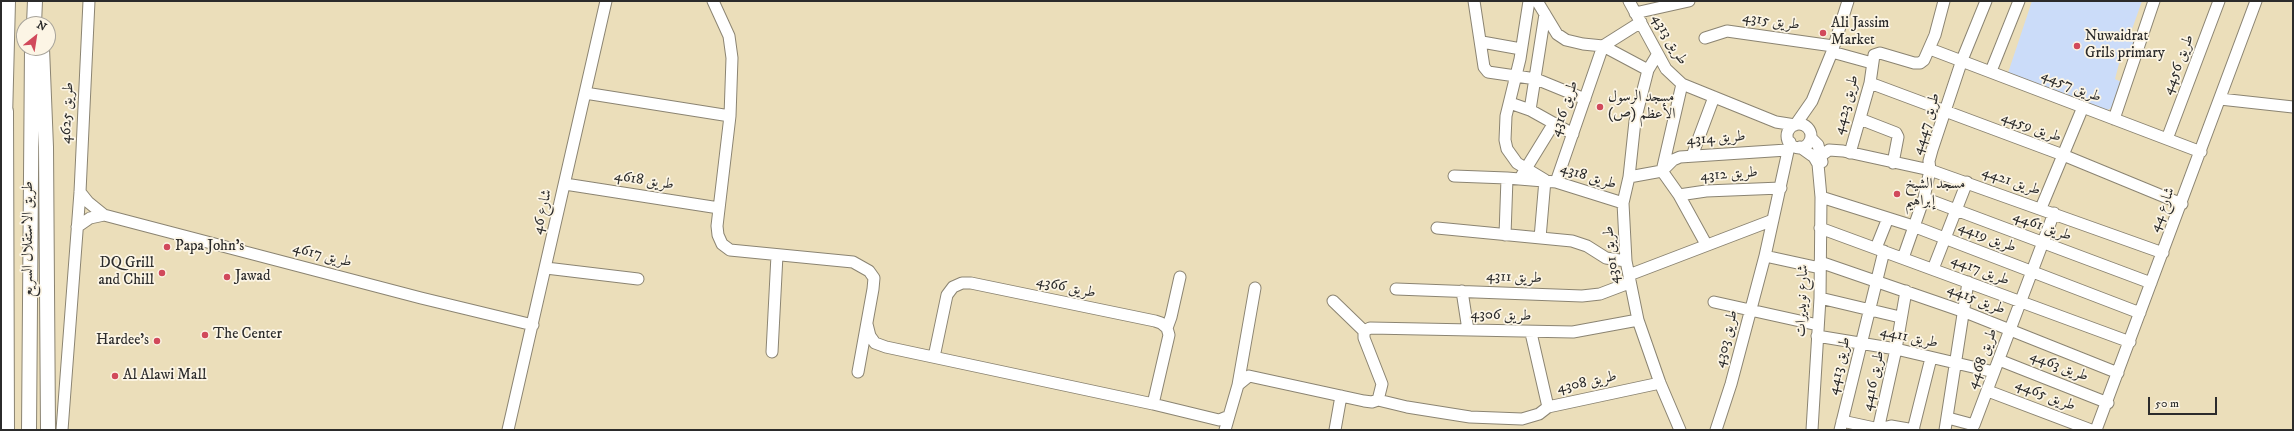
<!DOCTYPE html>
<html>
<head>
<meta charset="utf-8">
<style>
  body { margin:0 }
  #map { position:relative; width:2294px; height:431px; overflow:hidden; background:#ebdeba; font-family:"IM FELL DW Pica",serif }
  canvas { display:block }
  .frame { position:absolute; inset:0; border:2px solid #2b2b2b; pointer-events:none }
  .north { position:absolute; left:16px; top:16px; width:40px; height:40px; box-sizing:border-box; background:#fcf5e5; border:1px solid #a8a49b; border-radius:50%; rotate:30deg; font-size:11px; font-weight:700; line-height:16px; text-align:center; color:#2b2b2b }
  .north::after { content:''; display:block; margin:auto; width:14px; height:18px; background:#d1495b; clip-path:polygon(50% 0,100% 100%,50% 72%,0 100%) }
  .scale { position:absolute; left:2148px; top:397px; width:69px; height:18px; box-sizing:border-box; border:2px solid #2b2b2b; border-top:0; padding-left:5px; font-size:12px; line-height:14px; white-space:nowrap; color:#2b2b2b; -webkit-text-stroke:3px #fcf5e5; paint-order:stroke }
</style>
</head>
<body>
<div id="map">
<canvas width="2294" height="431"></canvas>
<div class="frame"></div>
<div class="north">N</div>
<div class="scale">50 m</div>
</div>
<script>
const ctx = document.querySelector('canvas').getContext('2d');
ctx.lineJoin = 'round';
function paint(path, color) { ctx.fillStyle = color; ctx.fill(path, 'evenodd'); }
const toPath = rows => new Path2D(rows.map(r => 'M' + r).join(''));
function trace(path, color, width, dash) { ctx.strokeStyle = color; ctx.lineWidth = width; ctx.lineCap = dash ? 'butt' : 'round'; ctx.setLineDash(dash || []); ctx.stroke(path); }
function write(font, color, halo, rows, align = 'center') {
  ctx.font = font + ' "IM FELL DW Pica",Amiri,serif'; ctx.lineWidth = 3.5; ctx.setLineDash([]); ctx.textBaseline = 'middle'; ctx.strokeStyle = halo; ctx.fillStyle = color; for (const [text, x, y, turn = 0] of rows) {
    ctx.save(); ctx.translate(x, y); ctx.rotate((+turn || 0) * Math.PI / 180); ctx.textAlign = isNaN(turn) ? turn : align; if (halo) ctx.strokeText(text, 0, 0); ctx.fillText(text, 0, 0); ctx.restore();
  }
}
paint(toPath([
  [2032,1,2142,1,2131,32,2141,35,2132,59,2121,56,2115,79,2123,83,2116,105,2106,111,2008,73]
]), '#cbdcf9');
const minor = toPath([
  [713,1,729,36,732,58,730,116,717,226,718,235,722,244,730,250,853,262,869,271,874,278,873,289,858,372],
  [1474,1,1484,67,1488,72,1536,79,1585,99],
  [1529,1,1520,59,1506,116,1505,140,1507,149,1517,163,1545,180,1540,238],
  [1537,1,1557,34,1566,40,1583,44,1603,46,1641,22],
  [1629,1,1666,69,1682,84,1776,122,1795,125],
  [1635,13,1689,1],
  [1705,38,1727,31,1833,46],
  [1482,42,1521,49],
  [1930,49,2201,152],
  [1832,52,1872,63],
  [1657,55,1648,70,1635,121,1629,177,1623,203,1626,261,1638,320,1660,383,1680,430],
  [1991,71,2019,1],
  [1870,83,2063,155,2182,204],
  [1682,84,1662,171,1679,195,1706,244],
  [585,93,730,116],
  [2220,99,2293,107],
  [1510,103,1530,110,1573,134],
  [1530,110,1545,14],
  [1860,119,1896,133,1898,137,1893,163],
  [2114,119,2154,1],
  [1796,124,1812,101,1832,52,1848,1],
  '1787 136a12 12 0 1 1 24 0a12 12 0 1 1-24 0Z',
  [1811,138,1818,145,1822,162],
  [2167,139,2219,1],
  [1800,147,1814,157,1818,164,1821,197,1820,298,1812,430],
  [1850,153,1870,83,1874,55,1880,53,1914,63,1920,63,1924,60,1935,35,1944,1],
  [1822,155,1829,150,1843,151,1930,170,2163,253],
  [1692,156,1714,97],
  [1522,175,1554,123],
  [1454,176,1507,178,1556,182,1623,203],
  [1629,177,1662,171,1673,160,1680,157,1787,150],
  [1556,182,1603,46,1648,70],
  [565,184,719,208],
  [80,192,88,202,104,215],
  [1679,195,1706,191,1781,188],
  [1821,197,1913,226,2140,313],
  [1924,198,2151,283],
  [2041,208,2083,107],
  [77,227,90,218,104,215,421,298,533,325],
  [1437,228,1572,241,1587,246,1606,258,1626,261],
  [1820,228,2130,342],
  [1505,235,1507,178],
  [1876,248,1888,218],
  [1765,256,1820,268],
  [1903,258,1924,198,1930,170,1929,161,1932,150,1962,60,1986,1],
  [1820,262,1965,312,2118,373],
  [546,268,638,279],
  [1933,269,1967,182],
  [1629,275,1773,220],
  [1396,289,1582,296,1600,294,1629,283],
  [1462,291,1468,330],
  [1820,298,1900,317],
  [1714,302,1818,325],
  [867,324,870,336,875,343,886,347,1153,404,1219,420,1229,416,1238,385,1249,376,1364,401,1372,402,1378,400,1382,384,1364,338,1364,331,1333,301],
  [1167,328,1171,317,1180,277],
  [1364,331,1370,328,1573,332,1638,320],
  [1531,333,1548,407],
  [1817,336,1896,349,1994,372],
  [772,352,777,255],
  [934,357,947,295,953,287,962,283,971,283,1155,321,1161,323,1167,328,1169,335,1153,404],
  [1999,360,2108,403],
  [1238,385,1255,288],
  [1988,391,2091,430],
  [1378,400,1407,407,1470,417,1522,419,1539,414,1548,407,1660,383],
  [1948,418,1974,425,2054,213],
  [1842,421,1879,429,1891,426,1914,430],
  [62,430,80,192,89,1],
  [508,430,606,1],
  [1225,430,1229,416],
  [1335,430,1341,396],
  [1716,430,1731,384,1765,256,1790,142],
  [1840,430,1884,251],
  [1878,430,1896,349,1906,291],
  [1913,430,1931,358],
  [1945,430,1968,282],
  [2096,430,2256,1]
]);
const major = toPath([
  [34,24,35,1],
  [42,48,46,147,48,430],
  [6,111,7,430],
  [5,119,8,1],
  [29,430,32,48]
]);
trace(minor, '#8b8472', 13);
trace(major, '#8b8472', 16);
trace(minor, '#fff', 11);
trace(major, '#fff', 14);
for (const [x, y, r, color] of [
  [1823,33,4,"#d1495b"],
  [2077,46,4,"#d1495b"],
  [1600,107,4,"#d1495b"],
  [1897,194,4,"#d1495b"],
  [167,247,4,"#d1495b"],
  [162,273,4,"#d1495b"],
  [227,277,4,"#d1495b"],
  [205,335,4,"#d1495b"],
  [157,341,4,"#d1495b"],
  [115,376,4,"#d1495b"]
]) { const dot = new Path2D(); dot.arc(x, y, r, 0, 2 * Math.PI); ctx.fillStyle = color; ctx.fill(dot); trace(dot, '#fcf5e5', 1.5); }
write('15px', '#2b2b2b', '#fcf5e5', [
  ["طريق 4315",1771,22,8],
  ["طريق 4313",1669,40,59],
  ["طريق 4456",2179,65,-69],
  ["طريق 4457",2071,87,22],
  ["طريق 4423",1847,105,-75],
  ["طريق 4316",1565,109,-71],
  ["طريق 4625",68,113,-87],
  ["طريق 4447",1927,124,-73],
  ["طريق 4459",2031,128,20],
  ["طريق 4314",1716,139,-4],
  ["طريق 4312",1729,175,-4],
  ["طريق 4318",1588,177,17],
  ["طريق 4618",644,181,9],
  ["طريق 4421",2011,182,19],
  ["شارع 44",2163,210,-69],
  ["شارع 46",543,212,-77],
  ["طريق 4461",2042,227,20],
  ["طريق 4419",1987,238,21],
  ["طريق الاستقلال السريع",29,239,-90],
  ["طريق 4301",1612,255,-96],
  ["طريق 4617",322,256,15],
  ["طريق 4417",1980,271,21],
  ["طريق 4311",1514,278,3],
  ["طريق 4366",1066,288,12],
  ["طريق 4415",1976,300,21],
  ["شارع نويديرات",1803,301,-88],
  ["طريق 4306",1501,316,2],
  ["طريق 4411",1909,338,12],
  ["طريق 4303",1727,339,-76],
  ["طريق 4468",1983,359,-70],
  ["طريق 4413",1840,366,-77],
  ["طريق 4463",2059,367,21],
  ["طريق 4416",1874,381,-78],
  ["طريق 4308",1587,383,-12],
  ["طريق 4465",2045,396,21]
]);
write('15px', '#2b2b2b', '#fcf5e5', [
  ["Ali Jassim",1831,24],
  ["Market",1831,41],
  ["Nuwaidrat",2085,37],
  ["Grils primary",2085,54],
  ["مسجد الرسول",1608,98],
  ["الأعظم (ص)",1608,115],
  ["مسجد الشيخ",1905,185],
  ["إبراهيم",1905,202],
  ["Papa John's",175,247],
  ["DQ Grill",154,264,"right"],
  ["and Chill",154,281,"right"],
  ["Jawad",235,277],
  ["The Center",213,335],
  ["Hardee's",149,341,"right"],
  ["Al Alawi Mall",123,376]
], 'left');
</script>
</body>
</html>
